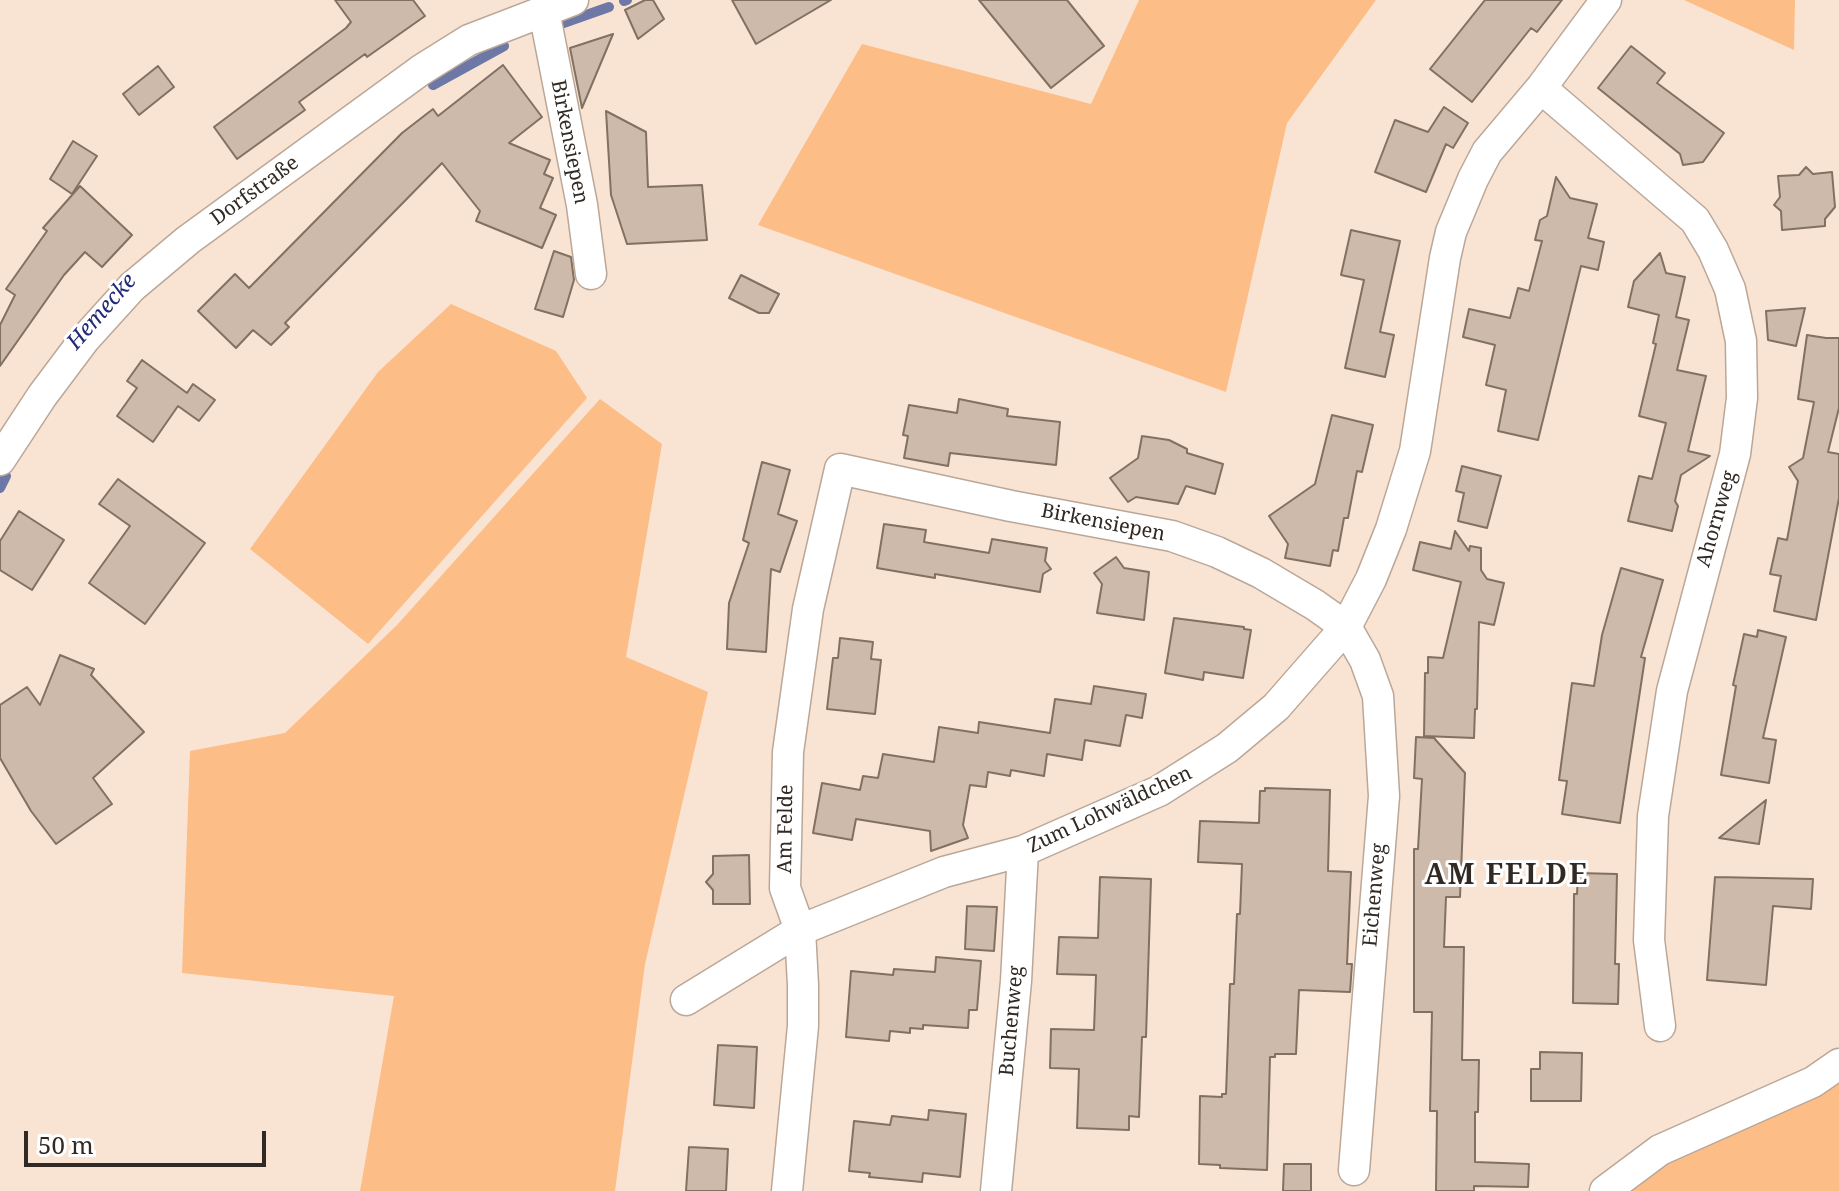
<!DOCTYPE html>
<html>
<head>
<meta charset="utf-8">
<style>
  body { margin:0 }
  #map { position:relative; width:1839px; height:1191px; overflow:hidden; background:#f9e4d4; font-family:"Noto Serif",serif }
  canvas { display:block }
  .scale { position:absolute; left:24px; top:1131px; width:242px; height:36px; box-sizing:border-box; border:4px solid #312923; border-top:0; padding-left:10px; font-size:24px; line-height:28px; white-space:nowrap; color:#312923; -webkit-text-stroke:6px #fff; paint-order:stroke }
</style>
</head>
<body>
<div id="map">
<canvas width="1839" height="1191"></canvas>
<div class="scale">50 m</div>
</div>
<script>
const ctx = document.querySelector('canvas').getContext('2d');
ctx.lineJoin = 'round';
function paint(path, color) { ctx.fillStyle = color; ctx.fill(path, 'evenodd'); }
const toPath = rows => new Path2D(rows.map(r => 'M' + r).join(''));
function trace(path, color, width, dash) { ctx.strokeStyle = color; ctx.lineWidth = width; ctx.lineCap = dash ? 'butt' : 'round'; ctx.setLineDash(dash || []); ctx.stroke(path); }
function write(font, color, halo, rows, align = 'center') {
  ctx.font = font + ' "Noto Serif",serif'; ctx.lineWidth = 6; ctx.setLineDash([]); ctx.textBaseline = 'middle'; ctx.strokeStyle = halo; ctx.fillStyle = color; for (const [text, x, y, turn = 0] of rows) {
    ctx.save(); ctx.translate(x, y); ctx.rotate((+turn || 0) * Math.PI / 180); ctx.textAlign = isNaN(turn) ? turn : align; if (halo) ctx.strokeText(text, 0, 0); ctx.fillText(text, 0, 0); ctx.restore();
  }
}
paint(toPath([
  [1139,0,1376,0,1287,123,1226,392,758,225,862,44,1091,104],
  [1684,0,1795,0,1794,50],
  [451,304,556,351,587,398,368,644,250,549,378,372],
  [600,399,662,444,626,657,708,692,645,964,615,1191,360,1191,394,996,182,973,190,751,285,733,397,625],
  [1839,1077,1839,1191,1624,1191,1665,1160]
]), '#fdbd87');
trace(toPath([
  [624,1,627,0],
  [558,25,609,7],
  [433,85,504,46],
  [0,488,6,476]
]), '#6e78a6', 10);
const building = toPath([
  [335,0,413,0,425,16,367,57,365,54,299,102,305,110,237,159,214,127,346,28,351,22,335,0],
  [645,0,653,0,664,19,638,39,625,10,645,0],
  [732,0,831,0,756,44,732,0],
  [979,0,1067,0,1104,46,1051,88,979,0],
  [1485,0,1562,0,1537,32,1531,28,1472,102,1430,69,1485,0],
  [613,34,582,108,570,48,613,34],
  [1631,46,1665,73,1657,83,1724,133,1703,162,1683,165,1680,154,1598,88,1631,46],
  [503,65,542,117,509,143,550,160,544,174,553,178,540,208,556,215,542,248,476,221,480,211,442,163,285,323,289,327,271,345,253,330,236,348,198,311,235,274,249,288,402,133,433,109,438,116,503,65],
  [158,66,174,87,139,115,123,94,158,66],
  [1444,107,1468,123,1453,148,1446,144,1426,192,1375,172,1395,120,1428,132,1444,107],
  [606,111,646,132,648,187,702,185,707,240,627,244,611,195,606,111],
  [73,141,97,156,72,194,50,179,73,141],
  [1806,167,1813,174,1832,172,1835,207,1825,219,1825,226,1782,230,1781,211,1774,205,1780,197,1778,176,1799,175,1806,167],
  [1556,177,1570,198,1597,204,1588,238,1604,242,1598,270,1581,266,1538,440,1498,431,1506,390,1486,385,1495,345,1463,337,1469,309,1510,318,1518,288,1529,291,1542,241,1535,240,1540,220,1547,216,1556,177],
  [80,186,132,235,102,267,85,252,64,275,0,366,0,325,15,295,6,289,47,231,43,228,80,186],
  [1351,230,1400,241,1380,332,1394,335,1385,377,1345,368,1364,280,1341,275,1351,230],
  [554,251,571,257,574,280,563,317,535,309,554,251],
  [1660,253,1666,273,1685,277,1676,317,1689,320,1677,370,1706,376,1688,451,1710,456,1681,475,1675,501,1678,506,1672,531,1628,521,1639,476,1652,479,1666,423,1639,416,1656,344,1653,343,1659,315,1628,307,1634,281,1660,253],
  [741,275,779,294,769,313,759,313,729,298,741,275],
  [1805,308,1796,346,1768,340,1766,311,1805,308],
  [1807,335,1826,338,1839,338,1839,408,1828,452,1839,454,1839,498,1816,620,1774,611,1781,576,1770,574,1778,538,1787,540,1798,481,1789,467,1803,458,1814,402,1798,399,1807,335],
  [142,360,187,393,193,384,215,400,199,421,178,406,153,442,117,416,137,388,127,381,142,360],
  [959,399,1008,409,1007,416,1060,422,1056,465,950,453,948,466,904,458,908,436,903,435,909,405,957,413,959,399],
  [1332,415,1373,425,1362,472,1357,471,1348,518,1344,518,1338,551,1333,550,1330,566,1285,558,1288,544,1269,516,1315,484,1332,415],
  [1142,436,1169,440,1187,449,1187,453,1223,464,1215,494,1186,486,1178,504,1136,497,1128,502,1110,478,1138,458,1142,436],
  [762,462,790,470,778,514,797,521,780,572,771,569,766,652,727,649,729,603,749,543,743,540,762,462],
  [1462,466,1501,476,1487,528,1458,521,1464,493,1456,491,1462,466],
  [118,479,205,543,145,624,89,583,130,526,99,504,118,479],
  [19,511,64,540,32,590,0,570,0,541,19,511],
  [884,524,926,530,924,542,989,553,992,539,1047,548,1045,561,1051,569,1043,574,1040,592,935,574,935,578,877,568,884,524],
  [1455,531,1469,551,1470,546,1481,548,1481,570,1487,579,1504,583,1494,625,1479,622,1477,709,1475,709,1474,738,1424,736,1425,673,1428,673,1428,657,1443,658,1461,582,1413,570,1420,542,1451,549,1455,531],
  [1116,557,1124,568,1149,572,1144,620,1097,613,1102,584,1094,573,1116,557],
  [1621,568,1663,580,1641,657,1645,658,1620,823,1562,814,1567,781,1559,780,1572,683,1594,686,1602,635,1621,568],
  [1174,618,1244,627,1244,629,1251,630,1243,678,1204,672,1203,680,1165,673,1174,618],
  [1758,630,1786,637,1763,738,1776,740,1769,783,1721,775,1736,686,1733,685,1744,634,1757,637,1758,630],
  [840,638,873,642,871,659,881,660,875,714,827,709,833,658,838,658,840,638],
  [60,655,94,669,91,675,144,732,93,778,112,804,56,844,31,811,0,758,0,705,27,687,40,705,60,655],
  [1094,686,1146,694,1142,718,1126,715,1120,746,1085,740,1082,760,1047,754,1044,776,1011,770,1010,776,988,772,986,787,970,785,963,825,968,838,931,851,930,831,856,819,852,840,813,833,822,783,860,790,863,776,878,778,883,754,934,762,939,727,978,733,979,722,1050,733,1055,699,1091,704,1094,686],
  [1416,737,1434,738,1465,773,1460,897,1446,897,1444,947,1464,947,1462,1060,1479,1060,1478,1112,1475,1112,1475,1162,1529,1164,1528,1187,1474,1186,1474,1191,1436,1191,1437,1111,1430,1111,1432,1012,1414,1012,1414,849,1418,849,1422,779,1414,778,1416,737],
  [1265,788,1330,790,1328,871,1351,872,1347,964,1352,964,1350,992,1299,990,1296,1054,1275,1054,1275,1057,1270,1057,1267,1170,1220,1168,1220,1165,1199,1164,1200,1096,1222,1097,1222,1094,1226,1094,1230,984,1234,984,1237,914,1240,914,1242,864,1198,862,1200,821,1259,823,1260,791,1265,791,1265,788],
  [1766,800,1759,844,1719,838,1766,800],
  [749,855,750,904,713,904,713,890,706,882,713,874,713,856,749,855],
  [1578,873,1617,874,1615,964,1619,964,1618,1004,1573,1003,1574,894,1577,894,1578,873],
  [1100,877,1151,879,1146,1037,1142,1037,1139,1117,1129,1116,1129,1130,1077,1128,1079,1069,1050,1068,1051,1029,1094,1030,1096,975,1057,974,1059,937,1098,938,1100,877],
  [1715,877,1813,879,1811,909,1773,906,1766,985,1707,980,1715,877],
  [967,906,997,907,994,951,965,949,967,906],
  [936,957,981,961,977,1010,969,1010,968,1028,923,1025,923,1029,910,1028,910,1033,890,1031,889,1041,846,1037,851,971,893,975,894,969,935,972,936,957],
  [718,1045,757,1047,754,1108,714,1105,718,1045],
  [1540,1052,1582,1053,1581,1101,1531,1101,1531,1069,1540,1069,1540,1052],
  [929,1110,966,1114,960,1177,923,1173,922,1182,869,1177,870,1173,849,1171,854,1121,890,1125,892,1116,928,1120,929,1110],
  [689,1147,728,1149,726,1191,686,1191,689,1147],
  [1284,1164,1311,1164,1311,1191,1283,1191,1284,1164]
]);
paint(building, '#cebaaa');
trace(building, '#827061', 2);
const street = toPath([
  [544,11,582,205,591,274],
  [1541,88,1695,220,1713,250,1730,289,1741,341,1742,398,1735,454,1672,691,1653,816,1649,940,1660,1026],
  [0,460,42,396,84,340,132,287,188,240,421,70,469,40,573,0],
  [686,1000,800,930,944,872,1023,851,1159,791,1227,748,1276,707,1346,627,1371,579,1391,529,1415,451,1445,258,1451,232,1473,179,1487,152,1541,88,1606,0],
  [787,1191,803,1026,803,985,800,930,785,888,788,752,808,609,840,469,1011,506,1172,536,1217,552,1261,573,1315,605,1346,627,1365,660,1378,696,1384,796,1354,1170],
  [996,1191,1016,981,1023,851],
  [1605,1191,1660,1150,1813,1082,1839,1064]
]);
trace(street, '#bba798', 33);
trace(street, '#fff', 30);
write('20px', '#312923', '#fff', [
  ["Birkensiepen",569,142,79],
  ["Dorfstraße",255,191,-36],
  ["Ahornweg",1717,519,-74],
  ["Birkensiepen",1103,523,11],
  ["Zum Lohwäldchen",1110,810,-25],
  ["Am Felde",786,829,-89],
  ["Eichenweg",1375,895,-85],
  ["Buchenweg",1012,1021,-85]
]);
write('italic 22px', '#212977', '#fff', [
  ["Hemecke",102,312,-49]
]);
ctx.letterSpacing = '2px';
write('bold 28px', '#312923', '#fff', [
  ["AM FELDE",1507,876]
]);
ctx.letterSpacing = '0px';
</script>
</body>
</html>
